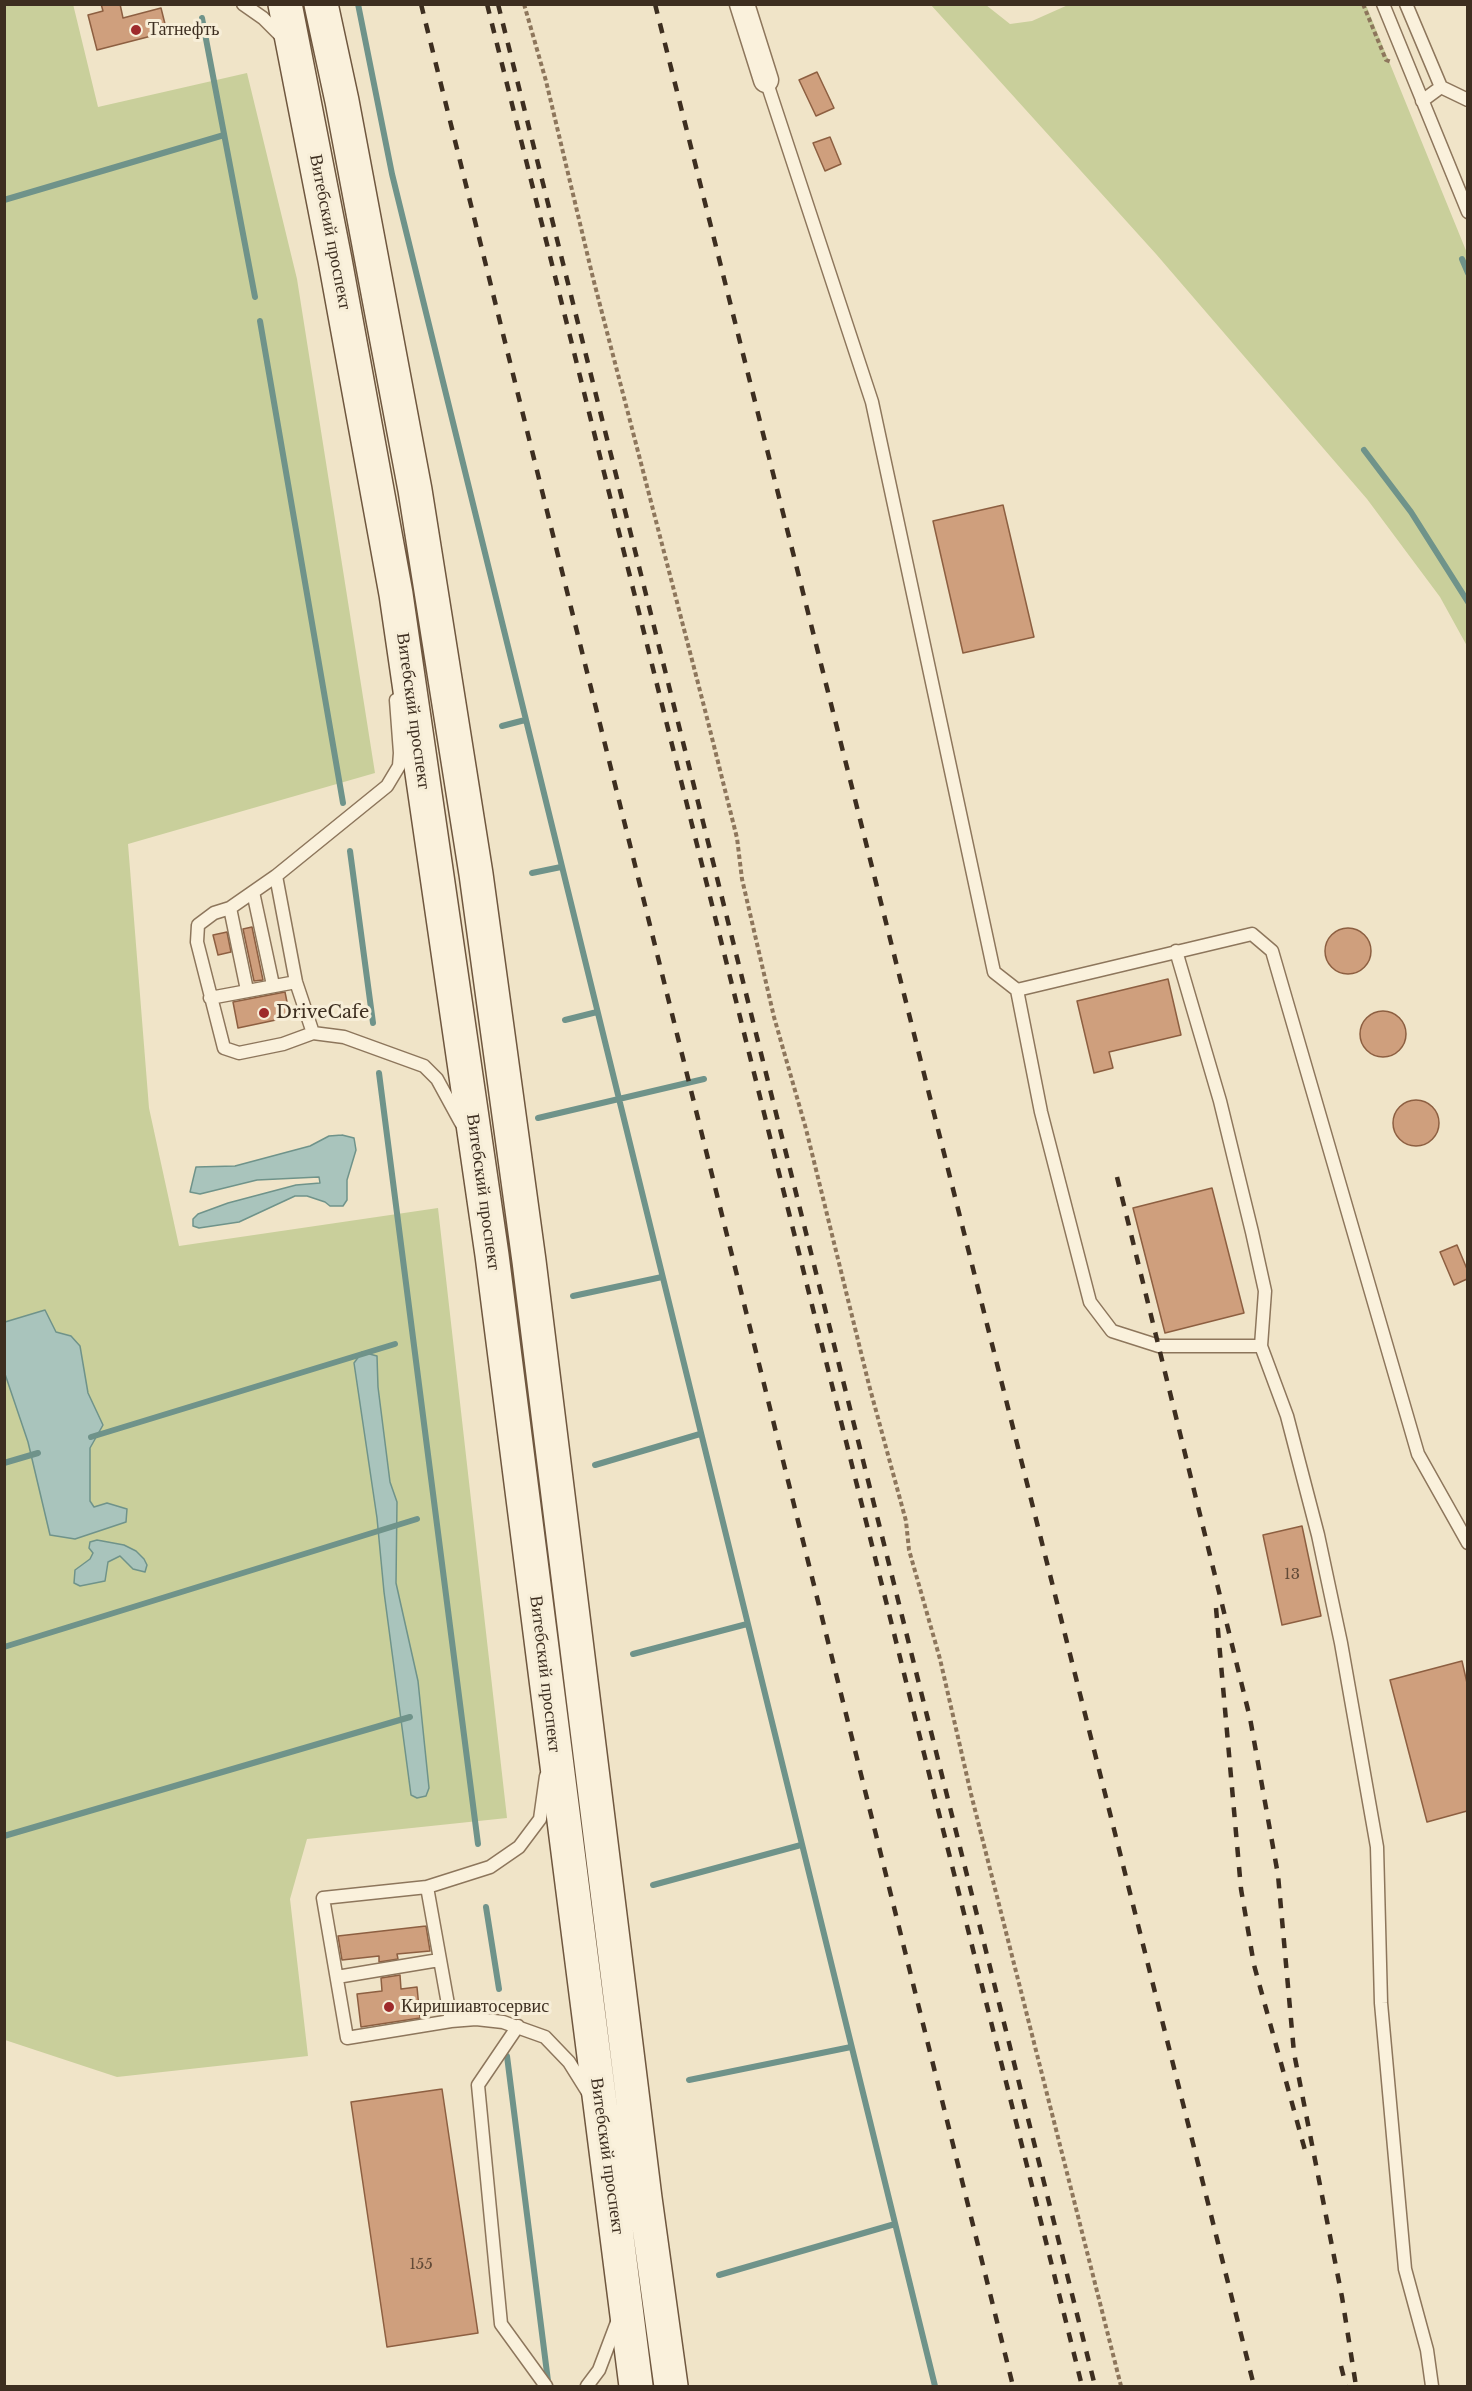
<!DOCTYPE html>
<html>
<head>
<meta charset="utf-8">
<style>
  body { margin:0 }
  #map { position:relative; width:1472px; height:2391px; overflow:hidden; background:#f0e4c8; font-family:"Libre Baskerville",serif }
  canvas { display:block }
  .frame { position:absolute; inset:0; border:6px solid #3d2e20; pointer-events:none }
</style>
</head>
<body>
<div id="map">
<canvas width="1472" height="2391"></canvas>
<div class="frame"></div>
</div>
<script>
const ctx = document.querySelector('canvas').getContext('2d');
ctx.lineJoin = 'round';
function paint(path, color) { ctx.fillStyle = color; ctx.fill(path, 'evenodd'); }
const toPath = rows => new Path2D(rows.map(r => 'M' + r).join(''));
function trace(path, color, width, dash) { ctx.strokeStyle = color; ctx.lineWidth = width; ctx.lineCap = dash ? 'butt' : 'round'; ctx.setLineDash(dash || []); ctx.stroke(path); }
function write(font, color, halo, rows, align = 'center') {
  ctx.font = font + ' "Libre Baskerville",serif'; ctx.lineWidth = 6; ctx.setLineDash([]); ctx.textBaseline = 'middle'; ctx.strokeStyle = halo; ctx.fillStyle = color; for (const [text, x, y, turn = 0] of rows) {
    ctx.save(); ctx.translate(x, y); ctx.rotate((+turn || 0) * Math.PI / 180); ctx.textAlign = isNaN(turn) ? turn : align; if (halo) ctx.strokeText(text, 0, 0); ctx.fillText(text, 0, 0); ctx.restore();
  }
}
paint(toPath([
  [73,4,98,107,247,73,297,279,375,773,128,844,149,1108,179,1246,438,1208,507,1818,307,1839,290,1899,308,2056,117,2077,5,2040,4,5],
  [931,5,986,5,1010,24,1032,21,1068,5,1366,5,1467,253,1467,646,1440,597,1367,499,1156,254]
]), '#c9cf9b');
const water = toPath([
  [342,1135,354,1138,356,1150,347,1180,347,1200,343,1206,330,1206,325,1202,307,1196,295,1196,239,1222,199,1228,193,1226,193,1219,198,1214,228,1203,296,1185,320,1183,319,1177,257,1180,200,1194,190,1192,196,1167,235,1166,310,1146,329,1136,342,1135],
  [45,1310,56,1332,71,1336,80,1346,88,1393,103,1425,90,1448,90,1501,94,1507,107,1503,127,1509,126,1522,75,1539,50,1535,28,1442,5,1374,5,1322,45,1310],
  [362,1352,377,1356,378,1387,390,1482,397,1502,396,1583,418,1681,429,1788,426,1796,417,1798,411,1795,384,1592,377,1518,354,1363,362,1352],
  [97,1540,124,1545,136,1551,144,1559,147,1565,145,1572,133,1569,120,1556,108,1562,105,1581,80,1586,74,1583,75,1570,90,1559,93,1553,89,1548,90,1542,97,1540]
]);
paint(water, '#a9c4bc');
trace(water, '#6f938a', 1.5);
trace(toPath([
  [358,4,392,174,935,2386],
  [202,18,255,297],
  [4,200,224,135],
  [1462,259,1468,273],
  [260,321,343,803],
  [1364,450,1411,512,1468,602],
  [502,726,525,720],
  [350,851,373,1023],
  [532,873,561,867],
  [565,1020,597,1012],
  [379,1073,478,1844],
  [538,1118,704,1079],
  [573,1296,662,1277],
  [91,1437,395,1344],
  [4,1463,38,1453],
  [595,1465,700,1434],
  [4,1647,417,1519],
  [633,1654,747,1624],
  [4,1836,410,1717],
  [653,1885,801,1845],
  [486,1907,499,1989],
  [507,2056,548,2381],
  [689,2080,851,2047],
  [719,2275,895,2224]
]), '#6f938a', 6);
const building = toPath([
  [101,4,120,4,123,18,161,8,167,32,97,50,88,15,103,11,101,4],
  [817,72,834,108,816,116,799,80,817,72],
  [830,137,841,164,825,171,813,143,830,137],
  [1003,505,1034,637,963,653,933,521,1003,505],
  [252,927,263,980,254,981,243,929,252,927],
  '1325 951a23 23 0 1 1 46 0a23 23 0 1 1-46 0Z',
  [227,932,231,952,218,955,213,935,227,932],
  [1168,979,1181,1035,1109,1052,1113,1068,1094,1073,1077,1001,1168,979],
  [285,992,290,1017,238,1028,233,1002,285,992],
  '1360 1034a23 23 0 1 1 46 0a23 23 0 1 1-46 0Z',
  '1393 1123a23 23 0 1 1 46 0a23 23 0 1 1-46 0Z',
  [1212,1188,1244,1313,1165,1333,1133,1208,1212,1188],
  [1457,1245,1467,1269,1467,1279,1454,1285,1440,1252,1457,1245],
  [1302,1526,1321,1616,1282,1625,1263,1535,1302,1526],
  [1462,1661,1467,1683,1467,1811,1427,1822,1390,1680,1462,1661],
  [426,1926,430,1951,397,1954,398,1959,379,1962,379,1956,342,1960,338,1936,426,1926],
  [400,1975,401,1989,417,1987,420,2018,361,2027,357,1994,382,1991,381,1978,400,1975],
  [442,2089,478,2333,387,2347,351,2102,442,2089]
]);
paint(building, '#cf9f7d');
trace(building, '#8d5f41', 1.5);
const service = toPath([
  [243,4,263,18,283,38],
  [1383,4,1468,212],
  [1406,4,1441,87],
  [766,80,872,402,994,972,1017,990,1252,934,1272,951,1418,1454,1468,1543],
  [1422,101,1441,87,1468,100],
  [396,700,400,753,399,766,387,786,276,876,230,908,214,913,198,925,197,942,224,1048,239,1053,283,1044,313,1033,344,1037,424,1066,437,1079,461,1123],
  [276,876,296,982,313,1033],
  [253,892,273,985],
  [230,908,247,990],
  [1176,951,1220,1101,1252,1232,1265,1291,1261,1346],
  [1017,990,1041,1112,1090,1302,1112,1331,1159,1346,1261,1346,1287,1416,1318,1535,1341,1643,1377,1847,1381,2003,1405,2269,1427,2350,1432,2386],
  [210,998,296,982],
  [427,1887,451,2021,347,2038,323,1898,427,1887],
  [427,1887,490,1867,519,1847,540,1819,546,1776],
  [337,1977,439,1960],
  [451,2021,476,2019,503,2022,545,2037,569,2062,589,2094],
  [518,2026,478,2085,501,2324,546,2386],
  [587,2386,599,2370,619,2317]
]);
const minor = toPath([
  [742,4,766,80]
]);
const secondary = toPath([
  [285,4,335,260,396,594,492,1255,636,2386],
  [321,4,342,101,415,490,476,874,529,1261,645,2198,671,2386]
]);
trace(service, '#8d765c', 15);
trace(minor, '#8d765c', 27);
trace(secondary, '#6f573f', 36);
trace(toPath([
  [524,4,546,81,593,278,706,714,737,838,742,879,774,1017,806,1129,869,1385,906,1521,909,1550,940,1659,971,1794,1121,2386],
  [1363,4,1386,60,1391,62]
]), '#8d765c', 4, [4.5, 3]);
trace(service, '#faf1dc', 12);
trace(minor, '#faf1dc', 24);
trace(secondary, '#faf1dc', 33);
trace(toPath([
  [421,4,1013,2386],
  [487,4,1082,2386],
  [498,4,1095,2386],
  [655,4,1254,2386],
  [1117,1177,1250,1718,1278,1875,1294,2053,1342,2297,1356,2386],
  [1216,1608,1241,1889,1254,1965,1306,2154],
  [1341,2366,1346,2386]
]), '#3d2e20', 4.5, [10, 10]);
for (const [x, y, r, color] of [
  [136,30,6,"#9e2a2b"],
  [264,1013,6,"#9e2a2b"],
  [389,2007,6,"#9e2a2b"]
]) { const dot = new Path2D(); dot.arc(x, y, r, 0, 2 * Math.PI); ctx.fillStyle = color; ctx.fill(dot); trace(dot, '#f7eed8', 2); }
write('15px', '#624a37', null, [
  ["13",1292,1575],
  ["155",421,2265]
]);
write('18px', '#3d2e20', '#f7eed8', [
  ["Татнефть",148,30],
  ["DriveCafe",276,1013],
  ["Киришиавтосервис",401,2007]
], 'left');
write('18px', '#3d2e20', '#f7eed8', [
  ["Витебский проспект",330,232,79],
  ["Витебский проспект",413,711,82],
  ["Витебский проспект",483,1192,82],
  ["Витебский проспект",545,1674,83],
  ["Витебский проспект",607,2156,82]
]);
</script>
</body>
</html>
